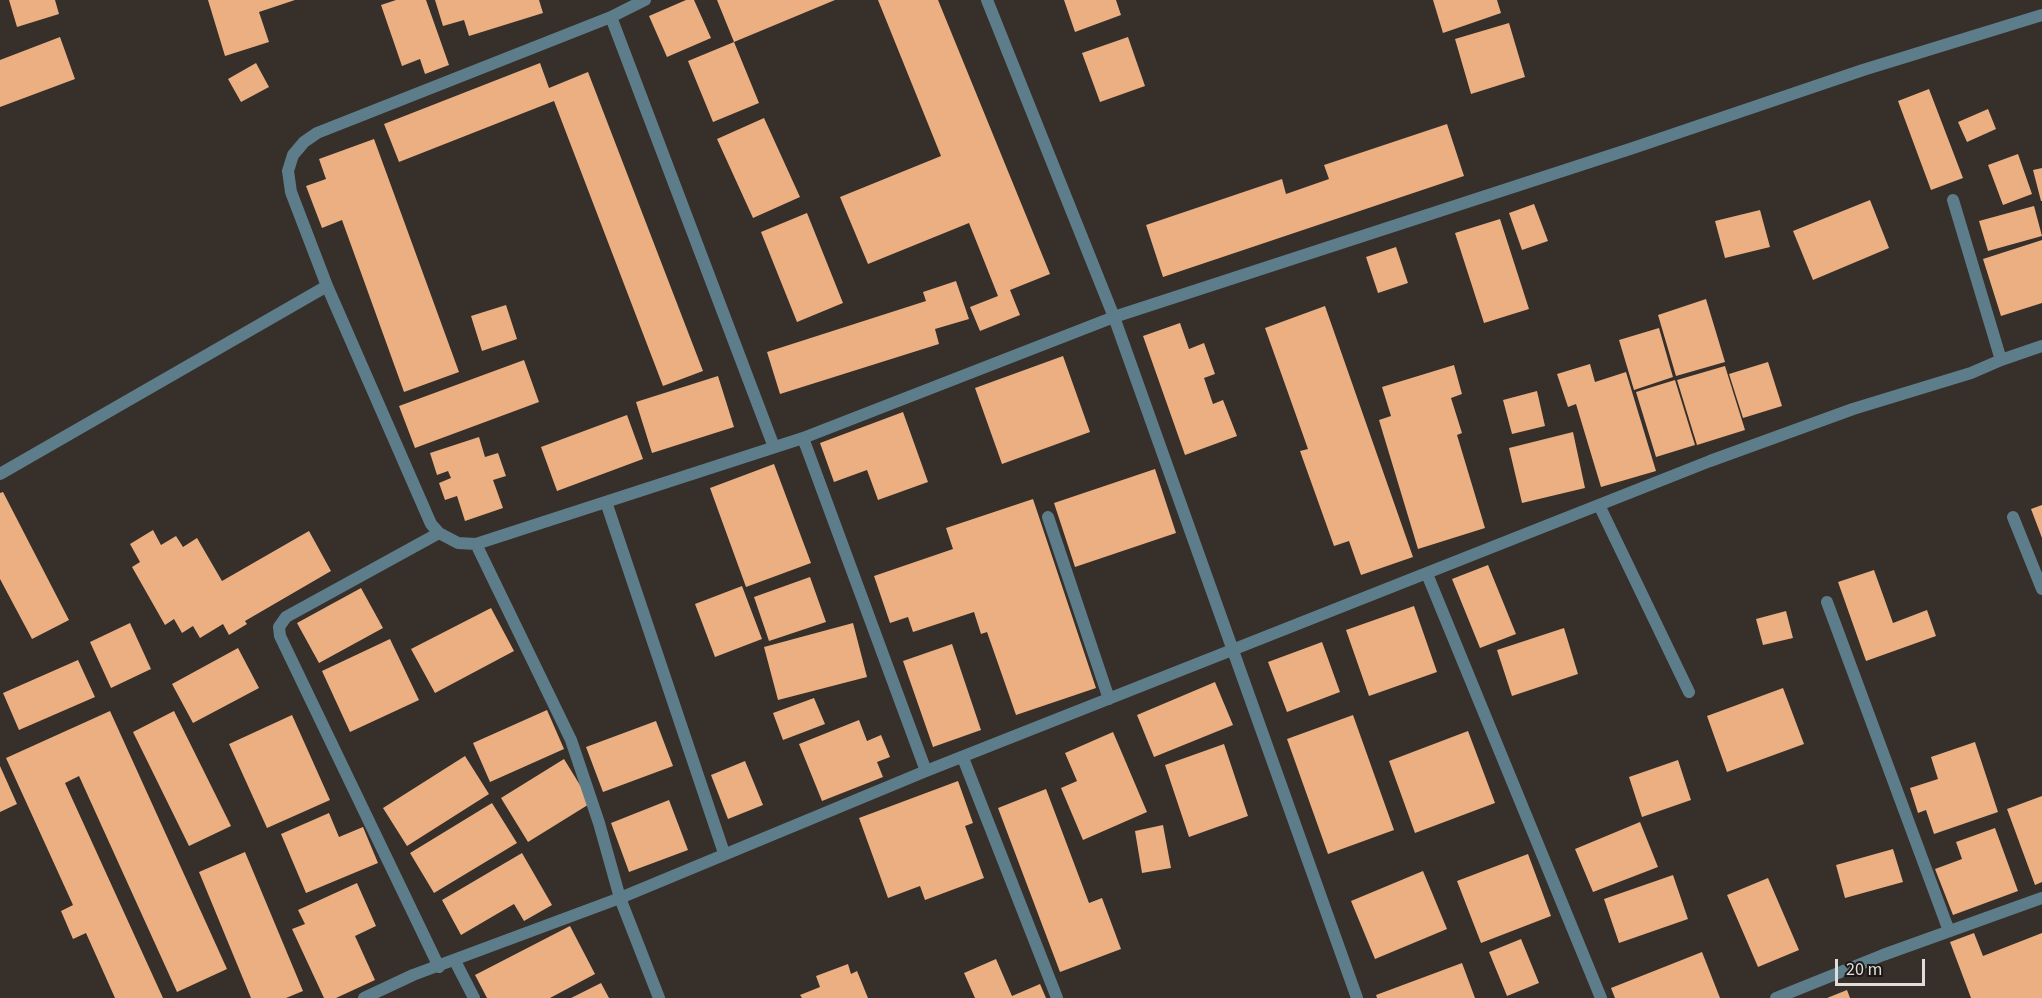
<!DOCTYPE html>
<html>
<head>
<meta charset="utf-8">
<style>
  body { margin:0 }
  #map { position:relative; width:2042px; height:998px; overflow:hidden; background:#362f2a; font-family:"Source Sans 3",sans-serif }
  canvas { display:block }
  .scale { position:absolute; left:1835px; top:959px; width:90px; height:27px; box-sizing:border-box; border:3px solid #e1ddda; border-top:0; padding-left:8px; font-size:18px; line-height:21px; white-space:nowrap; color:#e1ddda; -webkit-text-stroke:4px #1b1816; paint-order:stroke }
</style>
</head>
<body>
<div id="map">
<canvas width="2042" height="998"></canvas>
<div class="scale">20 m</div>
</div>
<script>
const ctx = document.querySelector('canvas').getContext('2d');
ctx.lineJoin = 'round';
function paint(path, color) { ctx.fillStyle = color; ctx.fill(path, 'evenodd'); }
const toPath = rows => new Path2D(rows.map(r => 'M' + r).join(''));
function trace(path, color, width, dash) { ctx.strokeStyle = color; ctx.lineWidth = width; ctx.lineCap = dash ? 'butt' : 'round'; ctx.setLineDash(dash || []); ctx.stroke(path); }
paint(toPath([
  [9,0,55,0,59,14,17,27],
  [208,0,295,0,259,12,269,42,225,56],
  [396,0,426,0,449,65,425,74,420,59,402,66,381,5],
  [435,0,539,0,543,13,469,36,464,20,443,26],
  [686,0,694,0,711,38,667,57,649,16],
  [717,0,835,0,734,42],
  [878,0,938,0,1050,274,1010,290,1020,315,980,331,970,307,998,296,969,223,868,264,840,197,941,156],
  [1064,0,1116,0,1121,15,1075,32],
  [1433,0,1497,0,1501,13,1443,33],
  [1509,23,1525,77,1471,94,1455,39],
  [60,37,75,79,0,107,0,60],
  [1128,37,1145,86,1100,102,1082,53],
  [734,42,759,103,713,122,688,61],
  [256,63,269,87,241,102,228,79],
  [540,63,549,88,588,72,703,371,663,386,554,101,399,162,384,124],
  [1929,89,1963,178,1931,190,1898,101],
  [1988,109,1996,129,1967,142,1958,122],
  [764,118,800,197,753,218,717,139],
  [1447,124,1464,176,1163,277,1146,225,1282,179,1286,194,1329,179,1324,165],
  [374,139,459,372,404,392,342,220,322,228,306,186,326,179,319,159],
  [2018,154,2032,194,2003,205,1988,165],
  [2042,168,2042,201,2041,201,2033,170],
  [1870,200,1889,248,1813,280,1793,231],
  [1534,204,1548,241,1522,250,1509,213],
  [2034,206,2042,236,1988,251,1979,221],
  [1760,210,1770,247,1725,258,1715,221],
  [807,213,843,303,797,322,761,232],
  [1500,219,1529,309,1484,323,1455,233],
  [2042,240,2042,303,2001,316,1983,259],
  [1396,247,1408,283,1378,293,1366,257],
  [956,281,969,319,935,329,939,344,780,394,767,352,926,301,923,292],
  [1706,299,1725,362,1676,376,1658,315],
  [506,305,517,339,482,351,471,316],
  [1325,306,1413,557,1361,575,1349,541,1334,546,1300,451,1308,449,1265,328],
  [1180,323,1189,349,1204,343,1215,374,1204,378,1213,404,1223,400,1237,436,1185,455,1143,336],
  [1659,328,1673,377,1634,390,1619,340],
  [1063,356,1090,432,1002,464,975,388],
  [524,360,539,402,415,448,399,406],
  [1768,362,1782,406,1743,418,1729,374],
  [1590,364,1595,382,1626,372,1656,471,1601,487,1576,404,1568,407,1557,374],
  [1454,365,1462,394,1451,398,1462,433,1457,435,1485,528,1418,549,1379,420,1391,416,1382,387],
  [1725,366,1745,430,1697,445,1677,380],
  [718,376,734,427,652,453,636,402],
  [1675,380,1695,445,1656,457,1636,392],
  [1537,391,1545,426,1512,434,1503,400],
  [903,412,928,482,878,500,867,470,834,482,820,443],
  [627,415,643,459,557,491,541,447],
  [1573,432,1585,488,1522,503,1509,448],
  [479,437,485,457,498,453,506,476,493,480,503,508,465,521,457,496,445,500,439,483,451,478,448,471,437,475,430,453],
  [774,464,811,563,746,587,710,488],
  [1155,469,1176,533,1075,567,1054,503],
  [3,492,69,620,32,639,0,579,0,493],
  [1033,499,1096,688,1016,715,987,632,981,634,974,612,913,632,908,617,890,623,874,576,953,549,946,528],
  [2042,505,2042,538,2031,509],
  [153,530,161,545,176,536,183,547,197,538,222,581,309,531,331,571,245,621,247,624,229,635,223,624,200,638,193,626,182,633,174,619,165,625,132,567,140,562,130,544],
  [1488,565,1516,634,1480,648,1452,579],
  [1874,570,1893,623,1927,610,1936,636,1866,661,1838,582],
  [810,577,826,622,769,641,754,597],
  [742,586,762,639,715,657,695,604],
  [361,588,383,628,319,663,297,623],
  [1414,606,1437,672,1369,696,1346,630],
  [491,608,514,651,435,693,411,649],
  [1786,611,1793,638,1763,645,1756,619],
  [130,623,151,669,111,688,90,642],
  [853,623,867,677,778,700,764,647],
  [1564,628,1578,674,1512,696,1497,650],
  [390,639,419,700,350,732,322,671],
  [1322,642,1340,692,1287,712,1268,662],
  [952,644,981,730,933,747,903,661],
  [238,648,259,688,193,723,172,684],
  [78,660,95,697,19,730,3,693],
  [1215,682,1233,725,1154,757,1137,715],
  [1783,688,1804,744,1727,772,1707,716],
  [814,698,825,724,783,740,773,713],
  [547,710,564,749,490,782,473,743],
  [110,711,227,969,177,992,79,776,65,783,163,998,115,998,86,933,73,939,61,911,73,905,6,758],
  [174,711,231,826,189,846,133,732],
  [292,715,330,800,267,828,229,744],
  [1353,715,1394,830,1328,854,1287,739],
  [859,720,867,741,881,735,890,757,877,762,883,777,822,801,799,744],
  [656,721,673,766,603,792,586,747],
  [1468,731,1495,803,1415,833,1389,761],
  [1113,732,1147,812,1083,840,1061,788,1077,781,1065,753],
  [1975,742,1998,812,1934,834,1926,810,1918,813,1910,788,1938,779,1931,757],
  [1224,744,1248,816,1189,837,1165,765],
  [465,756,489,794,407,846,383,808],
  [564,759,591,803,528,842,501,798],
  [1678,760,1691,800,1642,817,1629,777],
  [745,761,763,805,728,819,711,775],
  [0,766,17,804,0,812],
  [958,781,973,823,965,826,984,878,925,900,920,886,888,898,859,818],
  [1046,789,1089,903,1102,898,1121,949,1060,972,998,808],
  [2042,796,2042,882,2035,885,2007,809],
  [669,800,688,850,629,872,611,823],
  [492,803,517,843,434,893,410,853],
  [329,813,339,837,363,827,378,863,306,893,281,834],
  [1640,822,1658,867,1593,892,1575,849],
  [1163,825,1171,868,1142,873,1135,831],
  [1995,828,2018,891,1953,915,1935,869,1962,859,1956,842],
  [1893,849,1903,882,1845,898,1836,865],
  [245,852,303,991,286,998,251,998,199,872],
  [522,853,552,905,524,921,514,904,461,935,442,900],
  [1528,854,1551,916,1481,943,1457,881],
  [1423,871,1447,929,1375,959,1351,901],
  [1673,875,1688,919,1619,943,1604,899],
  [1768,878,1799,950,1758,967,1727,895],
  [357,883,376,926,355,936,375,980,336,998,324,998,292,929,305,924,298,910],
  [570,926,595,974,550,998,487,998,475,975],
  [1974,933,1983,956,2042,933,2042,998,1971,998,1950,942],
  [1521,939,1539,983,1507,996,1489,952],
  [1702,952,1720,998,1615,998,1611,988],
  [996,959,1012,996,1040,984,1046,998,975,998,964,973],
  [1462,963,1475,998,1377,998,1376,995],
  [848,964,851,974,857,971,868,998,802,998,800,995,820,987,816,976],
  [601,983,609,998,571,998],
  [1847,990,1850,998,1827,998]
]), '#ebaf82');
trace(toPath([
  [645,0,611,17,774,447],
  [611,17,317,133,304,142,293,155,288,171,291,192,327,286,431,524,439,533,458,543,476,544,803,438,1114,317,987,0],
  [2001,360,2042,346],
  [803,438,926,771],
  [0,474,327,286],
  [606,502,724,853],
  [1599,505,1689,692],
  [1048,517,1109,699],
  [2013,517,2042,589],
  [439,533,286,617,279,627,280,636,439,967],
  [476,544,571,740,599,823,620,898,659,998],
  [1427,574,1601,998],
  [1827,602,1949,931],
  [963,758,1057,998],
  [455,961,474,998],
  [364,998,413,975,620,898,926,771,1710,461,1853,409,1971,373,2001,360,1953,200],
  [1357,998,1114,317,1633,148,1863,70,2042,15],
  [1776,998,1883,955,2042,898]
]), '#5e7d8b', 12);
</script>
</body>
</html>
